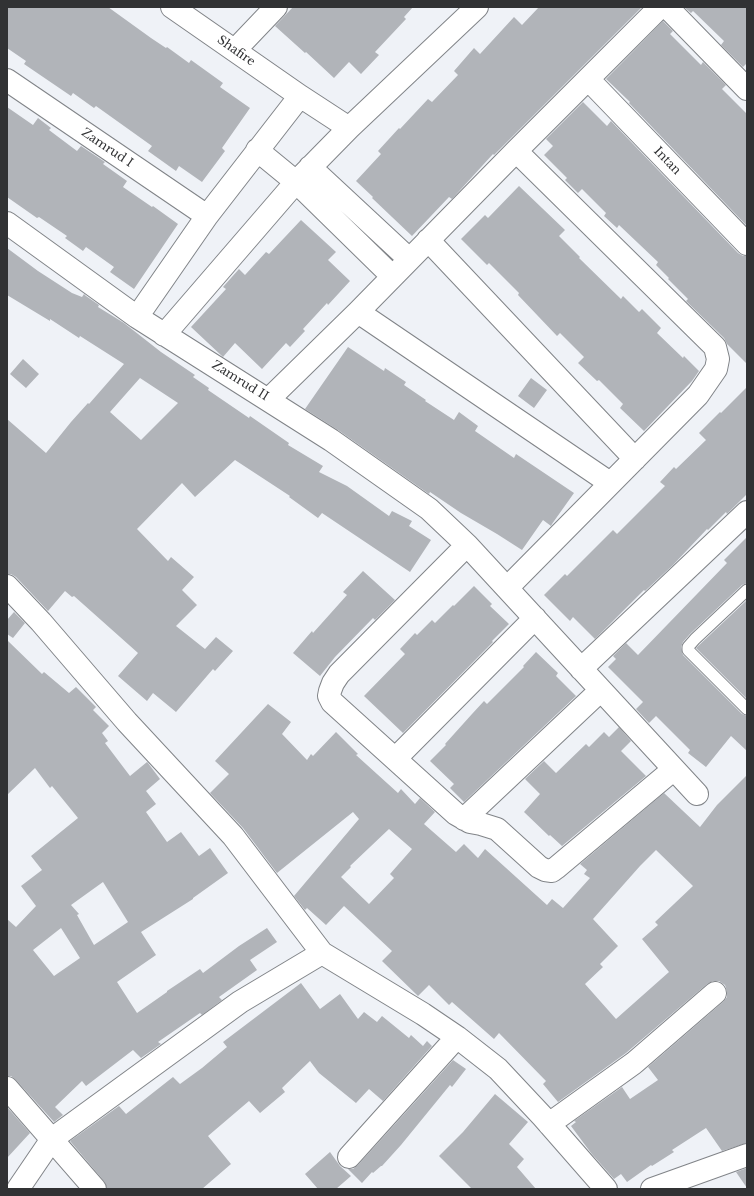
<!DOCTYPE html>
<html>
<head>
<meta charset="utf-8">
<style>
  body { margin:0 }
  #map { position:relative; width:754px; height:1196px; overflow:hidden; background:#eff2f7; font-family:"Libre Baskerville",serif }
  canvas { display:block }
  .frame { position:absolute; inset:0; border:8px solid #313234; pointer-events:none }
</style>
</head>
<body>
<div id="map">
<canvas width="754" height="1196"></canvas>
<div class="frame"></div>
</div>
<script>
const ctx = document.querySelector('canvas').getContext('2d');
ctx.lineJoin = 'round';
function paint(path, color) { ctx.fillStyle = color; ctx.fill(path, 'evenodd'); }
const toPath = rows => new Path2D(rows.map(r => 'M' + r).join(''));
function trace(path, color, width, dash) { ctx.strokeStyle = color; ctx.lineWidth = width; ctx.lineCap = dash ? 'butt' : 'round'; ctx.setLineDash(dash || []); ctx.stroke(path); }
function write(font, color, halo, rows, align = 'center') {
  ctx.font = font + ' "Libre Baskerville",serif'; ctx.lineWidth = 4; ctx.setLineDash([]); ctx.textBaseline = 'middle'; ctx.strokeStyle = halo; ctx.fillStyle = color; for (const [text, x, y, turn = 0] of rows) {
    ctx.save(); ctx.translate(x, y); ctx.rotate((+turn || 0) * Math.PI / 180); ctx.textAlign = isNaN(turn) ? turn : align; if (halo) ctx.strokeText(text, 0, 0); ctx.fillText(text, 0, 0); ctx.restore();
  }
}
paint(toPath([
  [7,7,108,7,151,38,166,48,167,47,189,63,191,60,223,83,220,87,250,108,222,148,225,151,202,182,179,166,176,171,148,151,152,146,96,106,94,108,73,93,71,96,24,64,26,61,7,48],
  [293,7,413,7,404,17,406,19,375,52,379,55,361,74,349,62,334,78,306,52,305,53,275,26],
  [539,7,642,7,494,155,493,154,452,199,449,197,412,236,372,198,373,197,356,181,381,154,378,151,399,128,400,129,428,99,432,102,458,75,454,71,474,48,480,54,514,17,522,25],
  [684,7,747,7,747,63,743,67,721,45,724,41,693,11,691,13],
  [663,21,673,31,670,34,701,65,703,62,726,85,722,89,747,114,747,226,629,103,630,102,606,79],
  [583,102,607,126,611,121,738,253,743,256,747,256,747,364,727,344,724,338,686,301,688,299,668,279,669,278,656,265,658,262,619,225,617,228,604,216,606,213,582,189,578,193,565,180,567,178,544,155,553,146,546,139],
  [7,107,33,125,38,118,51,128,49,130,77,151,81,146,105,162,103,164,127,181,123,187,152,207,153,206,178,224,134,289,110,272,114,267,86,247,83,251,65,238,67,236,39,217,37,218,7,197],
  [519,186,565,230,559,236,580,257,579,258,621,299,623,296,639,312,642,309,661,328,657,333,683,358,684,356,699,371,692,381,644,431,620,408,623,404,599,380,597,381,578,363,584,357,560,333,557,336,518,295,519,293,489,263,487,265,461,239,485,215,488,218],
  [301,220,336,252,328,260,350,281,328,305,327,303,303,329,305,331,290,347,286,343,262,369,235,343,223,357,191,327,226,289,223,287,239,269,245,275,266,252,269,254],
  [7,248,38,271,72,293,82,297,84,294,86,296,99,305,98,307,124,323,161,352,195,375,193,377,209,388,208,390,249,418,250,416,289,443,288,445,323,466,319,472,347,486,389,516,392,511,412,521,409,526,431,540,410,572,322,513,318,518,289,497,290,496,235,460,195,497,182,483,137,529,168,561,171,557,194,577,182,590,197,605,176,626,205,649,216,637,233,651,215,671,213,669,176,712,153,693,147,701,118,676,138,653,74,596,72,597,65,591,48,611,16,577,11,574,7,574,7,419,46,453,71,422,88,403,89,404,124,364,80,336,79,338,50,319,50,321,7,295],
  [140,378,178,403,141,440,110,412],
  [348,347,384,371,385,368,406,382,404,385,426,400,425,401,454,420,459,412,478,426,475,431,514,458,516,454,574,493,552,524,551,526,543,520,522,550,497,534,461,513,430,492,429,494,338,430,305,409],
  [23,359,39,374,26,388,10,374],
  [531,378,547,390,534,408,518,396],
  [747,387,747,494,727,514,726,512,708,530,707,529,673,565,645,591,644,590,595,639,573,617,570,621,544,595,565,574,567,576,613,530,617,534,665,486,660,482,674,467,676,469,706,440,699,433,720,412,721,413],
  [747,537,747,583,742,585,690,634,683,642,681,647,683,655,742,714,747,716,747,751,731,736,706,767,688,753,690,750,656,716,649,723,636,709,643,702,608,667,616,659,613,656,626,643,638,655,727,563,724,560],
  [363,571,395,600,375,620,373,618,335,657,320,676,293,653,312,631,313,633,347,595,343,592],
  [474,586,492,604,490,606,509,624,492,641,493,642,403,733,364,696,405,654,400,649,415,633,417,635,432,620,435,623,453,605,454,606],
  [747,600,747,699,696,648],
  [14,612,25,623,13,638,7,634,7,620],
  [7,640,42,674,44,672,69,693,76,687,96,707,93,710,109,726,102,733,108,741,105,743,130,776,147,762,148,763,160,779,146,791,156,804,146,812,167,842,181,832,199,856,210,848,228,873,193,898,193,899,141,932,156,955,117,982,137,1013,167,992,167,991,200,969,203,973,239,946,267,928,277,942,250,960,257,970,219,997,222,1000,202,1015,200,1013,158,1042,161,1044,141,1058,133,1050,86,1086,82,1081,55,1107,63,1115,54,1122,16,1080,11,1076,7,1076,7,919,16,927,36,906,21,886,42,870,31,856,78,818,52,786,50,788,35,768,7,795],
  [103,882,128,922,94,945,77,915,79,914,71,905],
  [61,928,80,958,54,976,33,950],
  [536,652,558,673,556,676,576,696,464,802,450,788,454,784,430,761,446,745,445,744,472,714,484,701,487,704,524,667,523,666],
  [268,704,291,722,282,734,307,760,311,754,313,756,336,732,358,754,356,755,398,793,401,789,415,804,420,798,435,812,424,824,456,852,464,844,478,858,485,849,547,905,552,899,563,908,590,878,584,874,587,870,580,864,664,793,700,827,717,805,747,775,747,1143,722,1151,706,1128,672,1150,674,1152,652,1166,651,1165,627,1182,621,1174,614,1179,591,1153,571,1126,576,1122,574,1121,622,1087,630,1099,658,1080,648,1067,723,1002,727,997,727,991,725,985,719,981,713,981,707,984,626,1053,558,1102,543,1084,546,1081,499,1033,494,1039,452,1002,449,1005,429,985,418,996,382,961,392,951,344,906,326,925,307,908,305,910,294,896,359,819,353,812,277,873,243,828,210,793,229,774,215,761],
  [389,829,412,849,390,874,394,878,369,904,341,877,351,867,350,866],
  [656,850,693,886,655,922,658,925,642,939,669,972,616,1019,585,984,603,967,600,964,618,946,593,919,640,866],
  [619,727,631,741,621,751,646,776,562,846,550,835,549,836,524,812,540,794,525,779,544,761,556,773,586,744,589,747,604,732,609,737],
  [301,983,320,1009,340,994,358,1019,364,1012,377,1022,382,1016,409,1038,411,1035,423,1046,427,1041,432,1046,383,1101,369,1089,356,1103,319,1073,310,1061,282,1088,285,1092,260,1113,249,1101,208,1136,231,1164,202,1189,107,1189,104,1181,70,1141,119,1106,126,1114,173,1077,180,1084,202,1068,227,1047,223,1042],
  [453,1060,466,1069,452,1087,450,1085,401,1145,382,1166,381,1166,373,1173,372,1172,362,1183,348,1169,353,1169,358,1165],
  [495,1094,528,1122,509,1144,524,1159,517,1167,536,1189,472,1189,439,1156,463,1132],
  [7,1107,30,1133,7,1158],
  [330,1152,340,1166,351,1176,336,1189,318,1189,305,1174],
  [747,1168,747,1188,736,1172]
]), '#b1b4b9');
const service = toPath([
  [747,590,695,639,688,647,688,650,747,709]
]);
const minor = toPath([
  [172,7,300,96,349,128],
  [667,7,747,89],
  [235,50,276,7],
  [588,79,747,244],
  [7,80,207,216],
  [257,150,296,182,392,276],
  [310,167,409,259],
  [7,223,137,317,331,440,429,509,467,545,697,794],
  [428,240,635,459],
  [358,312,610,483],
  [137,317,207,216,300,96],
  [164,335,296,182,349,128,477,7],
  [269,399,358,312,516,151,660,7],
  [467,545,339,674,333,683,330,691,329,696,332,702,456,814,470,822,481,824,497,829,539,867,545,870,552,871,556,868,674,769],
  [7,586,41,622,127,722,233,836,322,953,423,1014,457,1037,498,1069,543,1117,606,1189],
  [507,588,698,395,716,369,718,359,715,347,516,151],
  [581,669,747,512],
  [395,759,535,618],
  [464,819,601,690],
  [7,1088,95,1189],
  [549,1124,634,1063,715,993],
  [349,1157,457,1037],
  [18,1189,52,1139,240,1002,322,953],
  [652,1189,747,1155]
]);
trace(service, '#818488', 13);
trace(minor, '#818488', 24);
trace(service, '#fff', 11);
trace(minor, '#fff', 22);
write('12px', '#313234', '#fff', [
  ["Shafire",236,51,35],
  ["Zamrud I",107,148,34],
  ["Intan",667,161,46],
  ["Zamrud II",240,381,32]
]);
</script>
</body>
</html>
